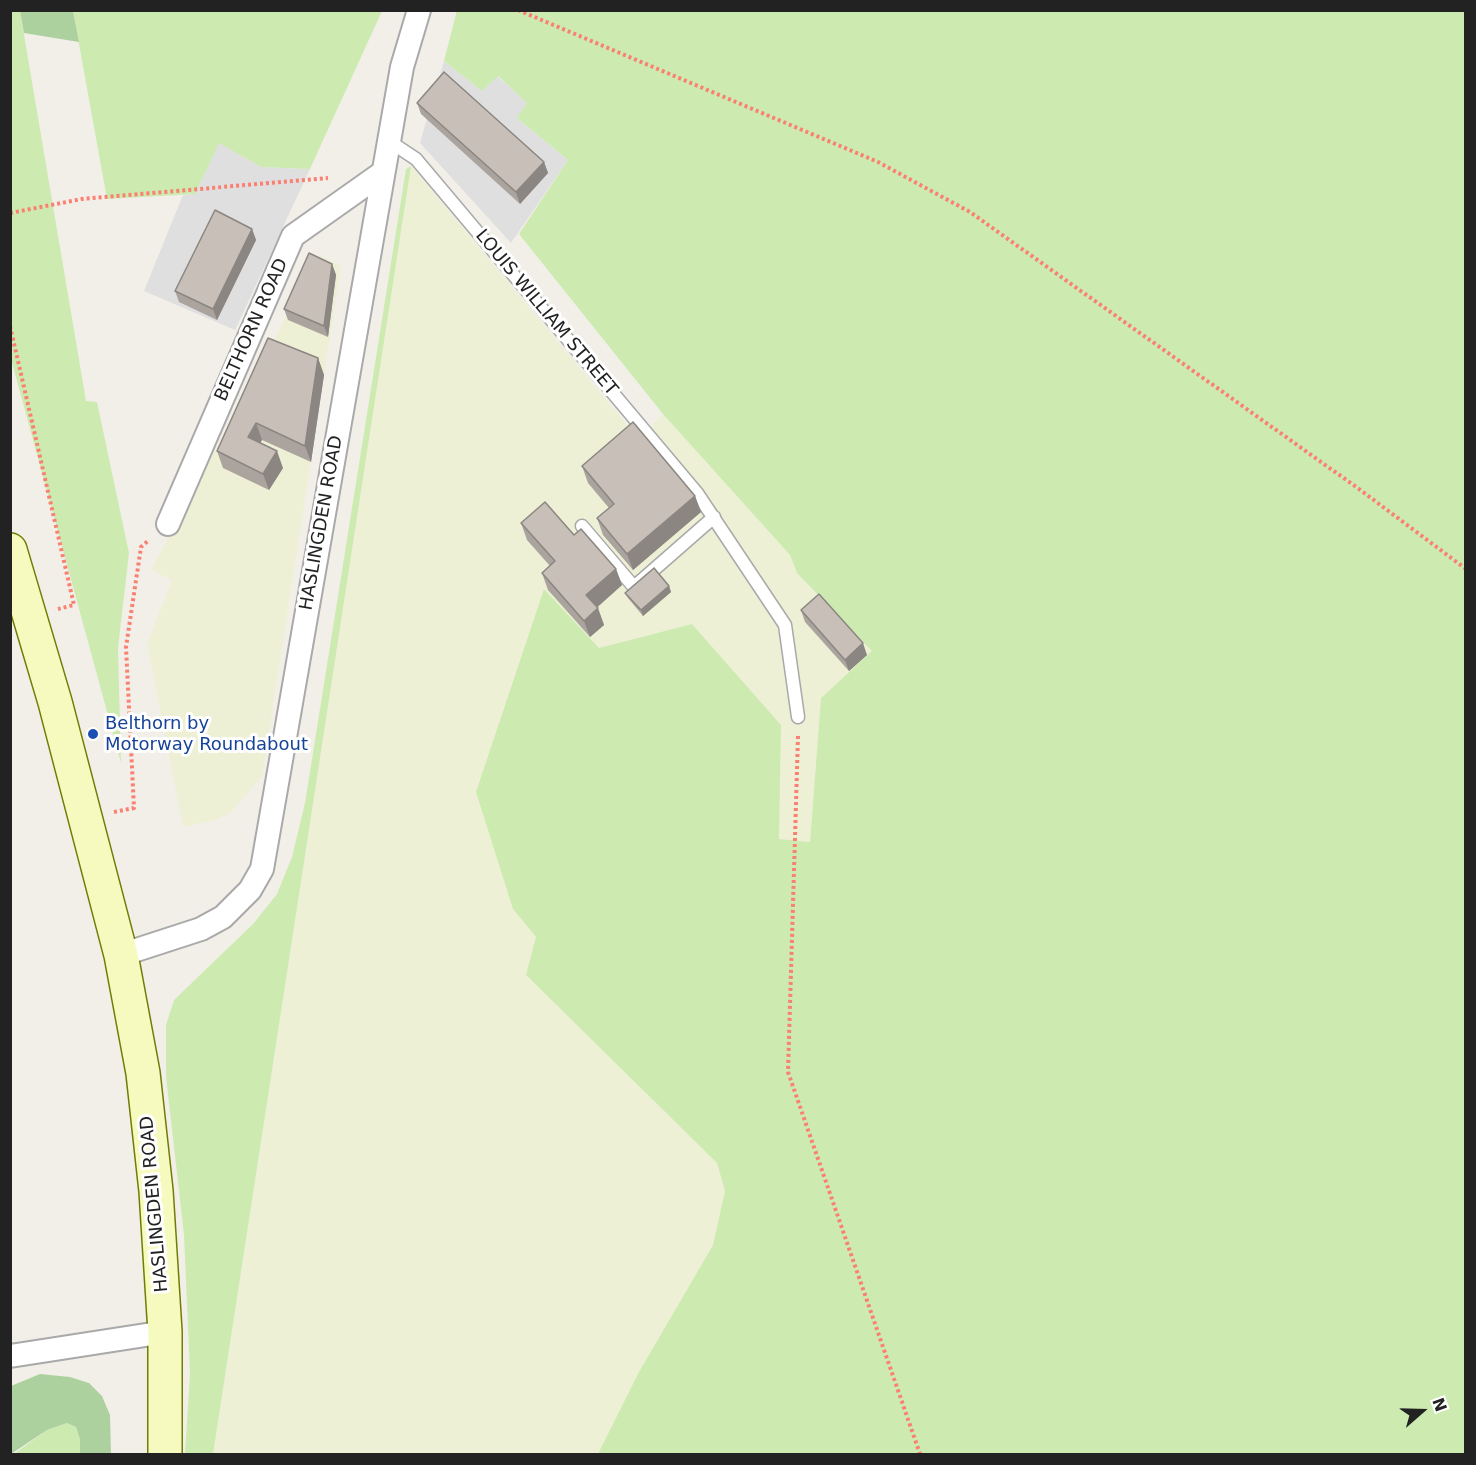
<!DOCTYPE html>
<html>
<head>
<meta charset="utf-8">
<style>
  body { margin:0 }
  #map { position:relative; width:1476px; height:1465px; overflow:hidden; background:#f2efe9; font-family:"DejaVu Sans",sans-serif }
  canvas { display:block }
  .frame { position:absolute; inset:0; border:12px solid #222; pointer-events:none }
  .north { position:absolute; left:1392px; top:1381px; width:60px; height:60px; -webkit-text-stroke:4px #fff; paint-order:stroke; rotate:70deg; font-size:16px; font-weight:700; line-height:24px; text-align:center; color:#222 }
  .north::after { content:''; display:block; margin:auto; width:21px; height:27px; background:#222; clip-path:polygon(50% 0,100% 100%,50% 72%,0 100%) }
</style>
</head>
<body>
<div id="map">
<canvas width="1476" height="1465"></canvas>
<div class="frame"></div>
<div class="north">N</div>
</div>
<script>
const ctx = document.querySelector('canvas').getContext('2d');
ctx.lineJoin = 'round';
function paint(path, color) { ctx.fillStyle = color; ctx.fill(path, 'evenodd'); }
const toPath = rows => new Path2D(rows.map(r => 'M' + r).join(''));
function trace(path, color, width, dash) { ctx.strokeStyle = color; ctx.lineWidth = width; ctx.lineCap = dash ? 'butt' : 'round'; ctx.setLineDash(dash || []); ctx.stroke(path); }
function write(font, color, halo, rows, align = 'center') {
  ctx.font = font + ' "DejaVu Sans",sans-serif'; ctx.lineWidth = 6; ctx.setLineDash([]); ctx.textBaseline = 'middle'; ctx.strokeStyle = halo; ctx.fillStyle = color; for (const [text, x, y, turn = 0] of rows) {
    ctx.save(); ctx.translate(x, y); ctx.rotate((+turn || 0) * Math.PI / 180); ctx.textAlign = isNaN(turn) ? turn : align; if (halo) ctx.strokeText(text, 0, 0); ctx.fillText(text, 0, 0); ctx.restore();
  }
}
paint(toPath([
  [444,61,482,91,497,76,528,103,517,118,568,160,511,243,420,143],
  [218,142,261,167,310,169,235,330,144,291,183,195,195,194]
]), '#e0dfdf');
paint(toPath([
  [411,166,639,439,663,414,790,555,797,573,873,651,821,698,810,842,779,839,781,725,692,624,599,648,544,590,513,909,536,937,526,975,717,1163,725,1191,713,1245,639,1372,598,1454,213,1454],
  [319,255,341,266,262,777,230,813,215,820,183,827,147,644,172,580,151,570]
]), '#eef0d5');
paint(toPath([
  [457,10,1465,11,1465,1454,598,1454,639,1372,713,1245,725,1191,717,1163,526,975,536,937,513,909,476,792,544,589,599,648,692,624,781,725,779,839,810,842,821,698,872,651,797,573,790,555,663,414,519,234,568,160,517,118,527,103,498,76,482,91,444,61],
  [10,11,20,11,86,401,97,402,129,553,118,648,121,763,11,359],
  [73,11,382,11,310,169,261,167,219,143,195,194,107,199],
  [411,166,213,1454,185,1454,190,1374,184,1235,166,1077,166,1025,174,1000,253,924,277,894,292,857,305,803,406,169],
  [67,1423,76,1427,80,1439,80,1454,14,1454,47,1430]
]), '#cdebb0');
paint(toPath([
  [20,11,73,11,79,42,24,33],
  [40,1374,70,1377,89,1383,102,1396,110,1415,111,1454,80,1454,80,1439,76,1427,67,1423,47,1430,11,1454,11,1386]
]), '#add19e');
const lane = toPath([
  [389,141,416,159,697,493,785,625,798,717],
  [582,526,634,587,714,517]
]);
const street = toPath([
  [168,524,293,236,382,173],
  [121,955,201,929,223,917,250,890,262,869,402,67,419,10],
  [10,1356,165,1332]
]);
const secondary = toPath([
  [10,550,55,702,121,955,143,1073,156,1191,165,1332,165,1454]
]);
trace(lane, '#a9a9a9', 15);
trace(street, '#a9a9a9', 26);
trace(secondary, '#707d05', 36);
trace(toPath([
  [518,10,878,162,970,212,1359,489,1466,569],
  [10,213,82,199,328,178],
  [10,326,74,605,58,609],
  [798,736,788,1072,920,1454],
  [114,812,134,808,126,647,141,547,149,540]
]), '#fa8072', 4, [3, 3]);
trace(lane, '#fff', 12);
trace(street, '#fff', 22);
trace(secondary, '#f7fabf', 33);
paint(toPath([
  [417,103,544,162,548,173,520,204,421,114],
  [252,229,256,240,217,320,179,302,175,291],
  [332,264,336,275,328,337,288,320,284,309],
  [318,358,324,375,311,462,262,440,260,443,283,468,269,490,223,468,217,451],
  [582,466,695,496,701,512,633,570,603,535,597,518,609,508,588,483],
  [521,523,574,535,616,569,622,585,597,607,604,625,590,637,548,590,542,573,550,566,527,540],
  [669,586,671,592,643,616,628,598,625,593],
  [801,610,867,655,849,671,805,622]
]), '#aba49e');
paint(toPath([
  [544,162,548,173,520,204,516,192],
  [252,229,256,240,217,320,213,309],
  [332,264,336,275,328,337,324,326],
  [318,358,324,375,311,462,305,446],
  [256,423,262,440,254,453,248,437],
  [277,451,283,468,269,490,263,474],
  [695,496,701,512,633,570,627,554],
  [616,569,622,585,592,612,586,595],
  [669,586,671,592,643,616,641,610],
  [598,608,604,625,590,637,584,621],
  [863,643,867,655,849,671,845,660]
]), '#8b8681');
const building = toPath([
  [444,72,544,162,516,192,417,103,444,72],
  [215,210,252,229,213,309,175,291,215,210],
  [309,253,332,264,324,326,284,309,309,253],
  [268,338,318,358,305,446,256,423,248,437,277,451,263,474,217,451,268,338],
  [633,422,695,496,627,554,597,518,614,504,582,466,633,422],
  [545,502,574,535,581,529,616,569,586,595,598,608,584,621,542,573,555,561,521,523,545,502],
  [654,568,669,586,641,610,625,593,654,568],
  [819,594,863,643,845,660,801,610,819,594]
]);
paint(building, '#c7bfb8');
trace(building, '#8b8681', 1.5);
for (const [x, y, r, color] of [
  [93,734,6,"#1a4fb4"]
]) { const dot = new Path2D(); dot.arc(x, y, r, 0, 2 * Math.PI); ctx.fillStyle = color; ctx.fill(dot); trace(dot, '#fff', 2); }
write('18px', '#222', '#fff', [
  ["LOUIS WILLIAM STREET",546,313,50],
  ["BELTHORN ROAD",252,330,-66],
  ["HASLINGDEN ROAD",322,523,-80],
  ["HASLINGDEN ROAD",155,1204,-95]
]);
write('18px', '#164399', '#fff', [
  ["Belthorn by",105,724],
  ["Motorway Roundabout",105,745]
], 'left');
</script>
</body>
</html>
